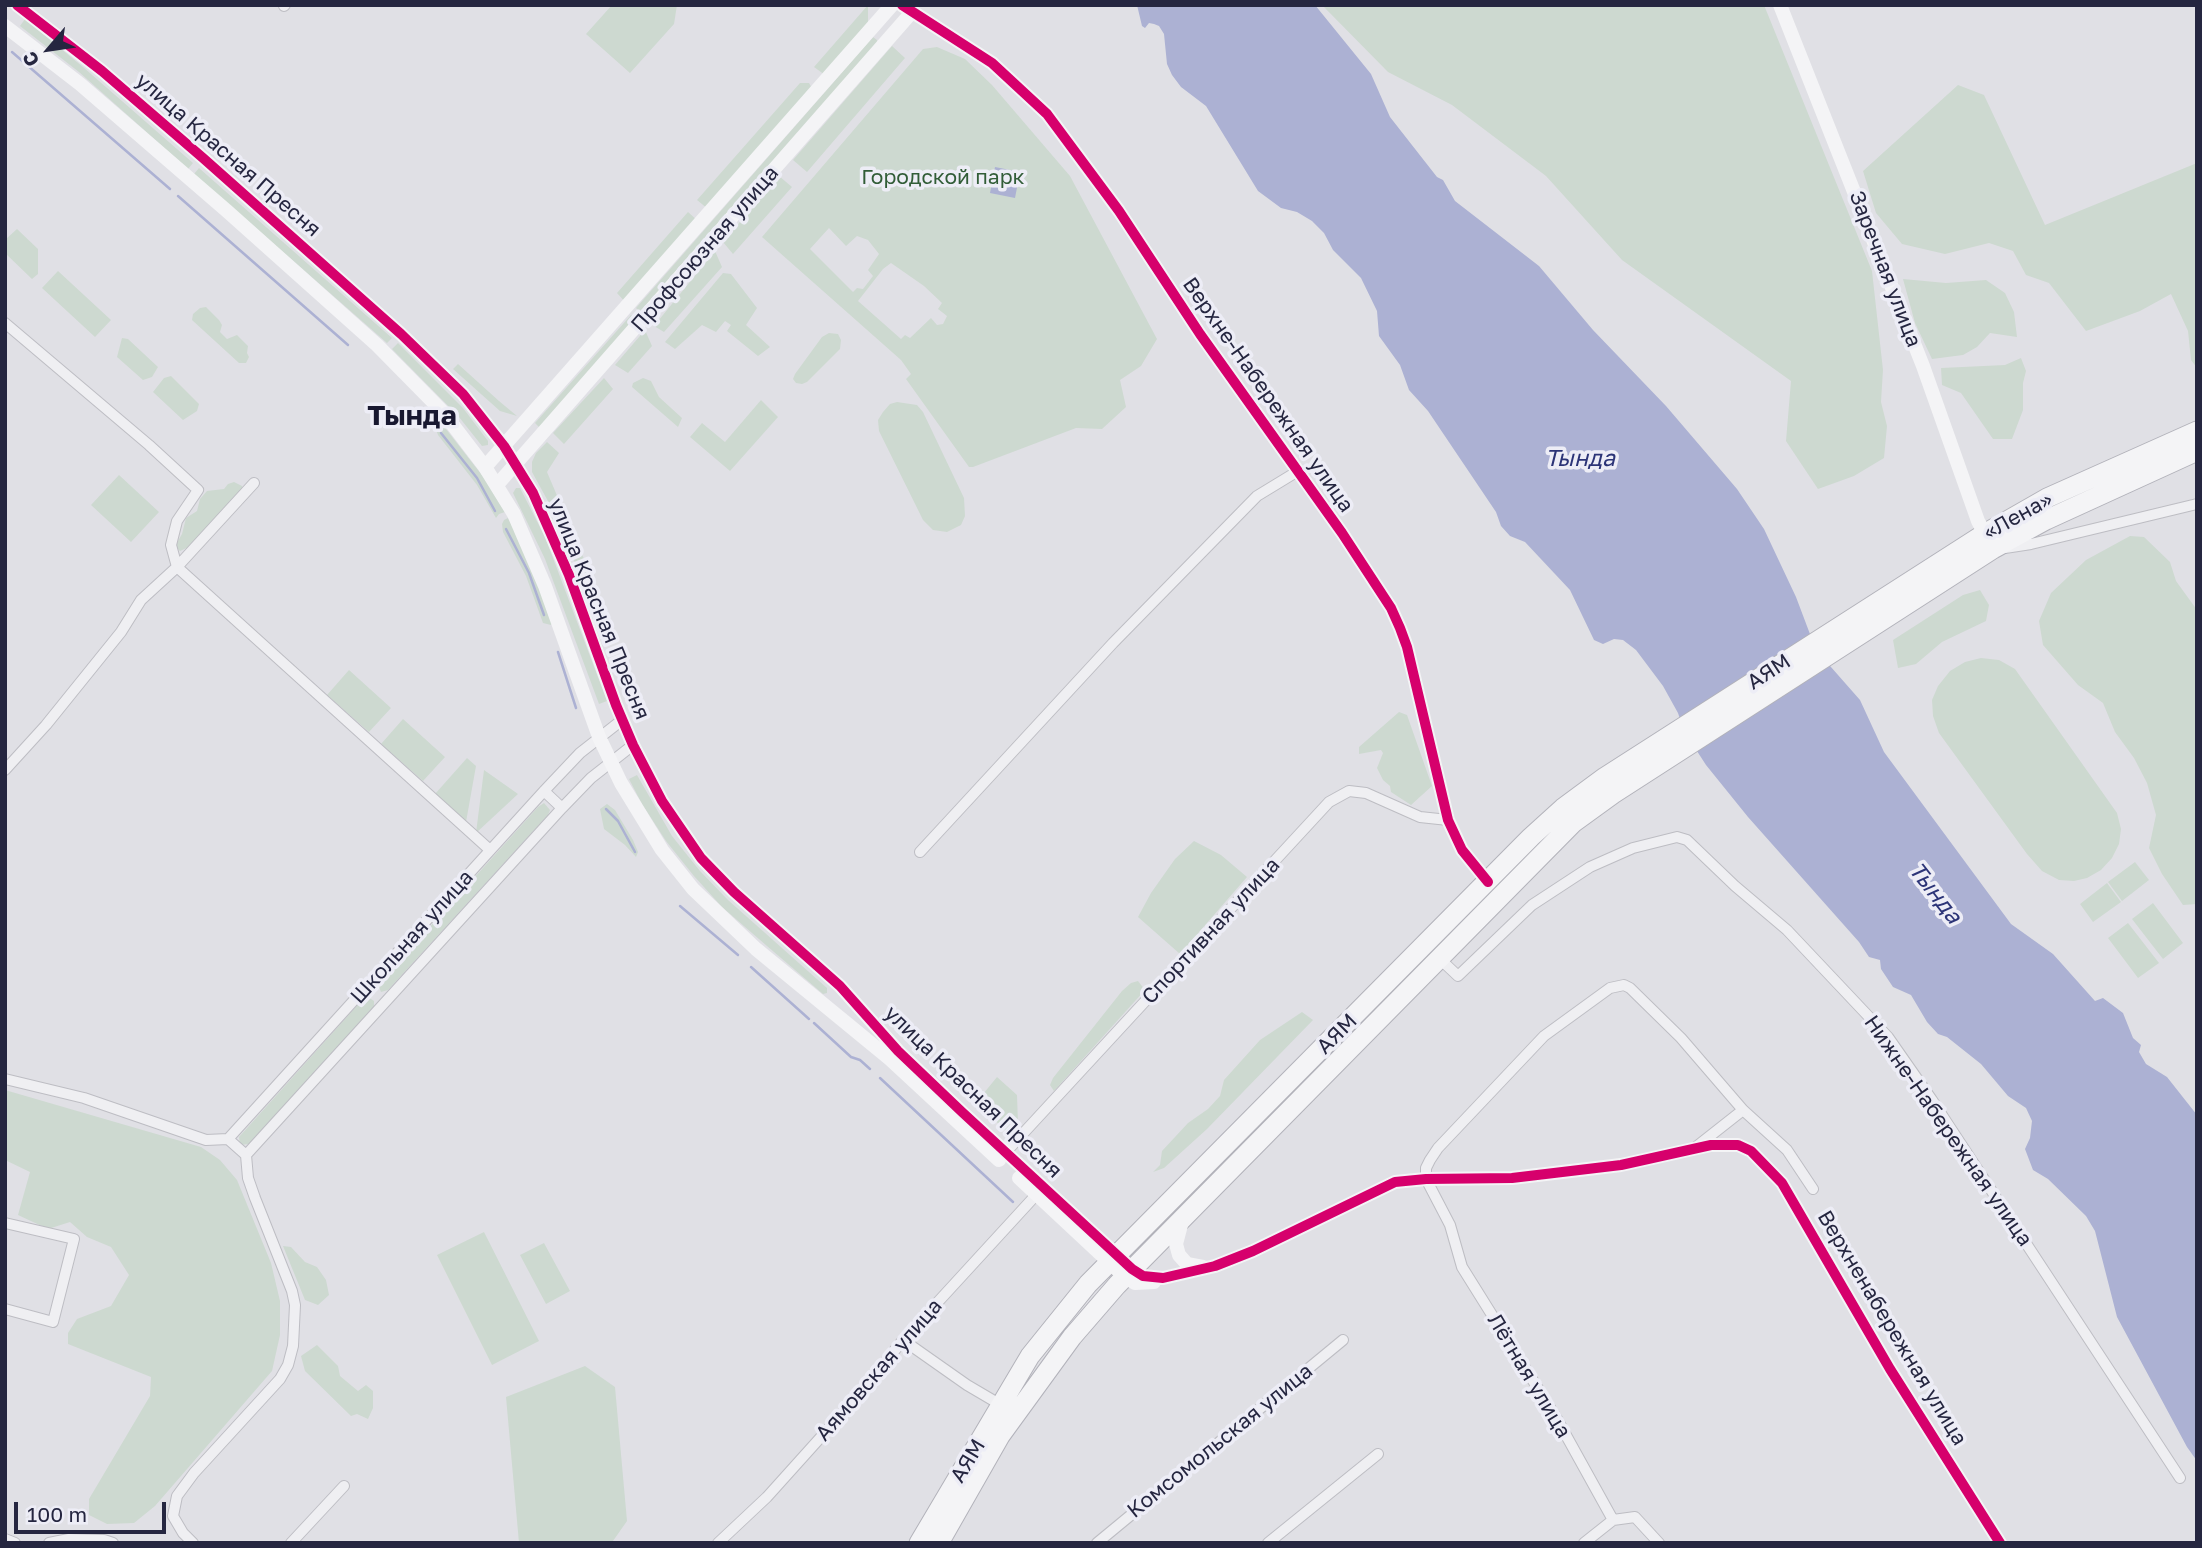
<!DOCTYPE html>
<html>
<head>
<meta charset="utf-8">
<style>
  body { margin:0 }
  #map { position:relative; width:2202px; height:1548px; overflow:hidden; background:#e0e0e5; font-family:"Golos Text",sans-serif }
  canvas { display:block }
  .frame { position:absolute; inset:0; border:7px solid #252640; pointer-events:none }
  .north { position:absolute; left:14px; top:14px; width:70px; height:70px; -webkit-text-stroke:5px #ededf6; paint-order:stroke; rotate:241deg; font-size:19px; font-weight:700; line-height:28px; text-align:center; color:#252640 }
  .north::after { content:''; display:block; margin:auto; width:24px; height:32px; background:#252640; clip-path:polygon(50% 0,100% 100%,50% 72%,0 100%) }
  .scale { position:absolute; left:14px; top:1502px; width:152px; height:32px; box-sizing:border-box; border:4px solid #252640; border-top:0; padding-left:9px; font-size:21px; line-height:24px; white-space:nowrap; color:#252640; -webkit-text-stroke:5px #ededf6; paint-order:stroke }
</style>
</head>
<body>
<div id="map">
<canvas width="2202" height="1548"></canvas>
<div class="frame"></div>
<div class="north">С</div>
<div class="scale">100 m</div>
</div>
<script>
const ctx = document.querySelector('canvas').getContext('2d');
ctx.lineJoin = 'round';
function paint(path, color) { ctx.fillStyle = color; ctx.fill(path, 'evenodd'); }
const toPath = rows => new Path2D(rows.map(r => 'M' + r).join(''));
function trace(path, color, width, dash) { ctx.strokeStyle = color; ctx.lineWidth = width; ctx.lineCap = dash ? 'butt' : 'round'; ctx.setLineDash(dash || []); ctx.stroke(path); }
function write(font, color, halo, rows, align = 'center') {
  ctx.font = font + ' "Golos Text",sans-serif'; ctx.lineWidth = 7; ctx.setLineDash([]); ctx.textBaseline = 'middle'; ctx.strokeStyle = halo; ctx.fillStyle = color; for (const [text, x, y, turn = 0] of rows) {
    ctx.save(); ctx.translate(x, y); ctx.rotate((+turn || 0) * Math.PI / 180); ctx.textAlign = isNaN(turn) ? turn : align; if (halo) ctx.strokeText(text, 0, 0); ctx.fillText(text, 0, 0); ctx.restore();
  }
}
paint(toPath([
  [612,5,677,5,674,24,630,73,586,34],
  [868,5,868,25,825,75,814,67],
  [1322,5,1764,5,1872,271,1883,370,1881,402,1887,426,1884,458,1854,476,1818,489,1786,441,1791,381,1622,260,1546,176,1452,105,1388,72],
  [25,19,83,67,193,163,188,169,79,72,20,26],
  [873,37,877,40,877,43,641,313,636,308],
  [892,46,905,58,807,172,793,160],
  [937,47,965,59,992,85,1070,176,1157,339,1141,366,1120,380,1126,407,1102,429,1076,428,973,467,969,467,906,379,911,374,901,360,762,237,923,49],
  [829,228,846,246,857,236,868,240,879,254,868,270,873,276,863,289,857,288,853,292,810,249],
  [891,263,924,286,942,303,938,309,947,316,943,324,937,325,931,318,910,338,905,335,901,339,858,301,883,269],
  [800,83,809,83,813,90,708,209,697,200],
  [1958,85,1984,95,2045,225,2197,163,2197,368,2191,360,2188,331,2171,294,2140,311,2086,331,2049,283,2026,275,2013,251,1989,243,1945,254,1902,244,1876,213,1863,171],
  [199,168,392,338,387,343,194,174],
  [779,176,792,187,733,254,723,242],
  [688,212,698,221,626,303,617,293],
  [17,229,38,249,38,274,32,279,5,253,6,239],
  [715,251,722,267,664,332,654,326],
  [58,271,111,320,95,337,42,288],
  [723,273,731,274,757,308,746,325,770,347,758,356,727,331,731,325,725,321,716,332,702,325,675,349,665,342],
  [1903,279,1946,283,1986,280,2005,293,2014,312,2017,337,1990,333,1977,347,1963,355,1932,359,1915,323],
  [206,307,219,320,222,325,220,332,227,339,237,335,248,346,247,353,249,357,246,363,239,363,192,320,193,314,200,308],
  [631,315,636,319,540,428,535,423],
  [645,330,652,346,628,373,615,365],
  [829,333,838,334,841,340,840,349,807,382,802,384,796,383,793,379,795,374,822,337],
  [122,338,128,339,158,367,152,377,143,380,117,357],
  [398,343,463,408,488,441,488,445,482,446,459,417,392,349],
  [2021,358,2026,371,2023,383,2023,410,2012,439,1993,439,1961,393,1942,385,1941,368,2005,365],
  [458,364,499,401,517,416,500,411,453,369],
  [171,376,199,404,197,411,183,420,153,392,164,378],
  [604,378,613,389,564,444,553,433],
  [643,378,651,381,659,397,682,418,678,427,632,387,633,383],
  [761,400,778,417,730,471,690,437,702,423,725,442],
  [897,402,917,405,923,412,964,498,965,516,961,525,947,532,933,530,923,520,879,431,878,420,883,412,890,404],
  [442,424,485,479,505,512,499,514,496,518,477,485,438,435,436,430],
  [547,442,559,453,547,472,598,592,599,596,597,598,593,598,586,592,560,523,532,472,532,462,536,453],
  [119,475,159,512,131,542,91,505],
  [234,482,242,486,244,491,193,545,180,551,175,546,182,534,186,518,197,511,200,499,207,491,224,489,228,484],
  [516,488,520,488,545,537,607,701,599,704,545,559,513,493],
  [508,518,531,561,553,622,551,625,543,623,526,576,503,532,502,524,504,520],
  [2130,536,2144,537,2170,562,2176,581,2197,610,2197,904,2183,905,2162,874,2149,848,2156,815,2147,783,2134,758,2115,732,2103,703,2078,685,2043,645,2039,621,2051,593,2086,560],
  [1980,590,1989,605,1986,621,1942,642,1916,664,1898,668,1893,640,1963,595],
  [1981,658,1999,660,2015,669,2117,813,2121,829,2119,844,2112,858,2101,870,2087,878,2074,881,2059,880,2042,871,2027,854,1939,733,1933,716,1932,700,1938,686,1950,671,1965,662],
  [349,670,391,708,369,732,327,695],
  [1399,712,1407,715,1432,786,1411,805,1391,792,1390,786,1383,780,1377,768,1383,753,1381,750,1359,754,1359,747],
  [403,719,445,757,423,781,381,744],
  [467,758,476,766,466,822,435,794],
  [484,770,518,794,476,833],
  [637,775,672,836,700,871,728,900,827,988,827,993,823,994,767,946,722,907,694,876,666,841,642,804,629,779],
  [544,803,550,810,548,815,388,990,381,992,379,987,381,981,538,807],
  [607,804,615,810,633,840,638,852,636,857,625,845,604,829,600,809],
  [1194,841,1221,855,1247,877,1180,954,1138,917,1151,893,1175,859],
  [2135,862,2149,880,2122,901,2108,882],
  [2107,883,2121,902,2093,922,2080,904],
  [2153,903,2183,943,2163,959,2132,919],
  [2128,923,2159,963,2138,978,2108,938],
  [1138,981,1145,990,1054,1091,1050,1085,1053,1078,1122,991,1131,983],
  [368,997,374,1001,374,1007,249,1144,240,1145,239,1137,363,999],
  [1302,1012,1313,1020,1207,1129,1164,1168,1153,1172,1160,1165,1162,1151,1188,1123,1208,1109,1220,1096,1224,1080,1260,1040],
  [997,1077,1017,1095,1018,1124,1006,1131,979,1105,979,1099],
  [5,1090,201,1147,220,1160,237,1180,271,1263,280,1301,280,1335,272,1371,155,1506,134,1523,107,1524,89,1515,89,1499,150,1396,151,1377,68,1344,68,1333,77,1319,111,1306,129,1275,111,1247,87,1237,70,1222,48,1229,18,1215,30,1172,5,1160],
  [484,1232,539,1341,492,1365,437,1255],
  [544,1243,570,1291,546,1304,520,1255],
  [283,1246,291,1247,305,1262,317,1267,326,1280,329,1295,318,1305,305,1300],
  [317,1345,338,1366,340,1376,358,1391,366,1385,373,1391,373,1408,368,1419,357,1414,351,1416,305,1371,301,1356],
  [585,1366,615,1387,627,1521,613,1541,519,1543,506,1397]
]), '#cdd9d0');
paint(toPath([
  [1137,5,1315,5,1371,74,1390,117,1437,177,1443,180,1455,201,1539,266,1593,330,1666,406,1737,489,1764,529,1796,597,1816,650,1860,700,1884,752,2011,924,2053,954,2095,1001,2103,998,2123,1013,2133,1038,2141,1045,2139,1052,2146,1064,2167,1077,2197,1115,2197,1461,2187,1447,2117,1317,2095,1231,2086,1216,2048,1179,2033,1170,2025,1149,2030,1138,2032,1121,2026,1108,2008,1096,1981,1064,1947,1037,1938,1034,1927,1022,1911,995,1893,987,1881,969,1880,960,1869,957,1859,942,1748,817,1706,765,1684,731,1678,713,1663,686,1636,650,1623,640,1614,639,1603,644,1594,640,1570,590,1525,542,1510,536,1501,526,1496,512,1428,411,1409,390,1400,365,1379,336,1377,311,1361,278,1333,250,1324,233,1312,221,1297,212,1281,208,1258,191,1206,106,1181,87,1172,75,1167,64,1164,34,1159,26,1154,24,1149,23,1145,28,1142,26],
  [995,167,1020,172,1015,198,990,193]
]), '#acb1d3');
trace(toPath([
  [12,52,170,189],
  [178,196,348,345],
  [441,433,477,478,495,511],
  [506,529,529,573,544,615],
  [558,652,576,708],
  [606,809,618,821,635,852],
  [680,906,738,955],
  [751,967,809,1019],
  [814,1023,851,1057,860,1060,870,1069],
  [880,1078,1013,1202]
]), '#acb1d3', 2.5);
const street = toPath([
  [284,6,285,5],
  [5,323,149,445,198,490,177,521,171,545,177,567,490,850],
  [2005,548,2031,544,2197,504],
  [5,770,46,725,121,632,141,600,177,567,254,483],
  [544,791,562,808],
  [920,852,1113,643,1257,496,1298,471],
  [1440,959,1458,976,1532,905,1590,867,1633,848,1677,837,1687,840,1735,886,1787,930,1888,1037,1932,1100,2180,1478],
  [5,1079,84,1098,206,1140,228,1139,246,1155,248,1178,255,1198,292,1291,295,1305,293,1346,288,1365,280,1379,194,1473,177,1496,173,1516,183,1533,193,1543],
  [228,1139,544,791,580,753,622,720],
  [1696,1147,1743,1110],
  [1005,1153,1329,802,1349,791,1366,793,1420,817,1448,820],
  [246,1155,562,808,591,778,633,745],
  [5,1223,74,1239,53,1322,5,1309],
  [903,1340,967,1385,1001,1405],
  [1613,1520,1557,1419,1462,1267,1450,1225,1426,1179,1426,1168,1430,1160,1438,1148,1544,1036,1610,988,1624,985,1630,988,1681,1038,1743,1110,1787,1150,1813,1189],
  [1613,1520,1635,1517,1659,1543],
  [5,1539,15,1543],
  [49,1543,69,1539,104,1540,113,1543],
  [291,1543,344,1486],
  [718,1543,767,1497,856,1398,903,1340,1036,1195],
  [1097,1543,1343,1340],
  [1268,1543,1378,1454],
  [1584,1543,1613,1520]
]);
const highway = toPath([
  [919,1543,1030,1356,1088,1284,1531,837,1563,808,1605,777,1984,534,2047,498,2197,431],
  [939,1543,1000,1436,1072,1337,1117,1285,1573,823,1613,794,1993,549,2046,520,2197,451]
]);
trace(street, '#bdbdc3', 12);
trace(highway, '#b2b2ba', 21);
trace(street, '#efeff2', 10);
trace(toPath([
  [17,5,102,71,203,158,401,334,463,394,504,446,533,493,569,575,616,705,633,745,662,801,701,858,734,892,840,986,898,1051,962,1112,1132,1269,1143,1276,1163,1278,1215,1266,1253,1251,1395,1182,1426,1179,1512,1178,1621,1165,1711,1145,1738,1145,1751,1151,1782,1183,1890,1369,2000,1543],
  [902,5,992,63,1047,114,1119,211,1200,334,1342,533,1391,608,1400,628,1407,647,1448,820,1462,850,1488,882],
  [1780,5,1923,366,1978,521,1989,542],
  [5,26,80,84,227,211,377,345,443,412,485,467,514,514,545,586,599,737,621,783,662,850,693,889,756,949,890,1059,999,1160],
  [485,467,892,5],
  [497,485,912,12],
  [1019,1178,1125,1277,1135,1283,1154,1282],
  [1182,1221,1176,1244,1179,1255,1187,1264,1203,1267]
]), '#f4f4f6', 14);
trace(highway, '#f4f4f6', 19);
trace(toPath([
  [17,5,102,71,203,158,401,334,463,394,504,446,533,493,569,575,616,705,633,745,662,801,701,858,734,892,840,986,898,1051,962,1112,1132,1269,1143,1276,1163,1278,1215,1266,1253,1251,1395,1182,1426,1179,1512,1178,1621,1165,1711,1145,1738,1145,1751,1151,1782,1183,1890,1369,2000,1543],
  [902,5,992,63,1047,114,1119,211,1200,334,1342,533,1391,608,1400,628,1407,647,1448,820,1462,850,1488,882]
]), '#d6006c', 10);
write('21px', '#252640', '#ededf6', [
  ["улица Красная Пресня",228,155,41],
  ["Профсоюзная улица",705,249,-49],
  ["Заречная улица",1885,269,69],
  ["Верхне-Набережная улица",1268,395,55],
  ["«Лена»",2018,516,-29],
  ["улица Красная Пресня",599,609,68],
  ["АЯМ",1769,672,-33],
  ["Спортивная улица",1211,931,-47],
  ["Школьная улица",412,937,-48],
  ["АЯМ",1337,1034,-45],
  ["улица Красная Пресня",973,1092,44],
  ["Нижне-Набережная улица",1948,1131,55],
  ["Верхненабережная улица",1892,1328,59],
  ["Аямовская улица",879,1370,-49],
  ["Лётная улица",1529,1376,59],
  ["Комсомольская улица",1220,1441,-39],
  ["АЯМ",968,1461,-59]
]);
write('21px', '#325d38', '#ededf6', [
  ["Городской парк",943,177]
]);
write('italic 23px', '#2c3477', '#ededf6', [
  ["Тында",1580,459],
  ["Тында",1935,893,52]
]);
write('bold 28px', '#181830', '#ededf6', [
  ["Тында",412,416]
]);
</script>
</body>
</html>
